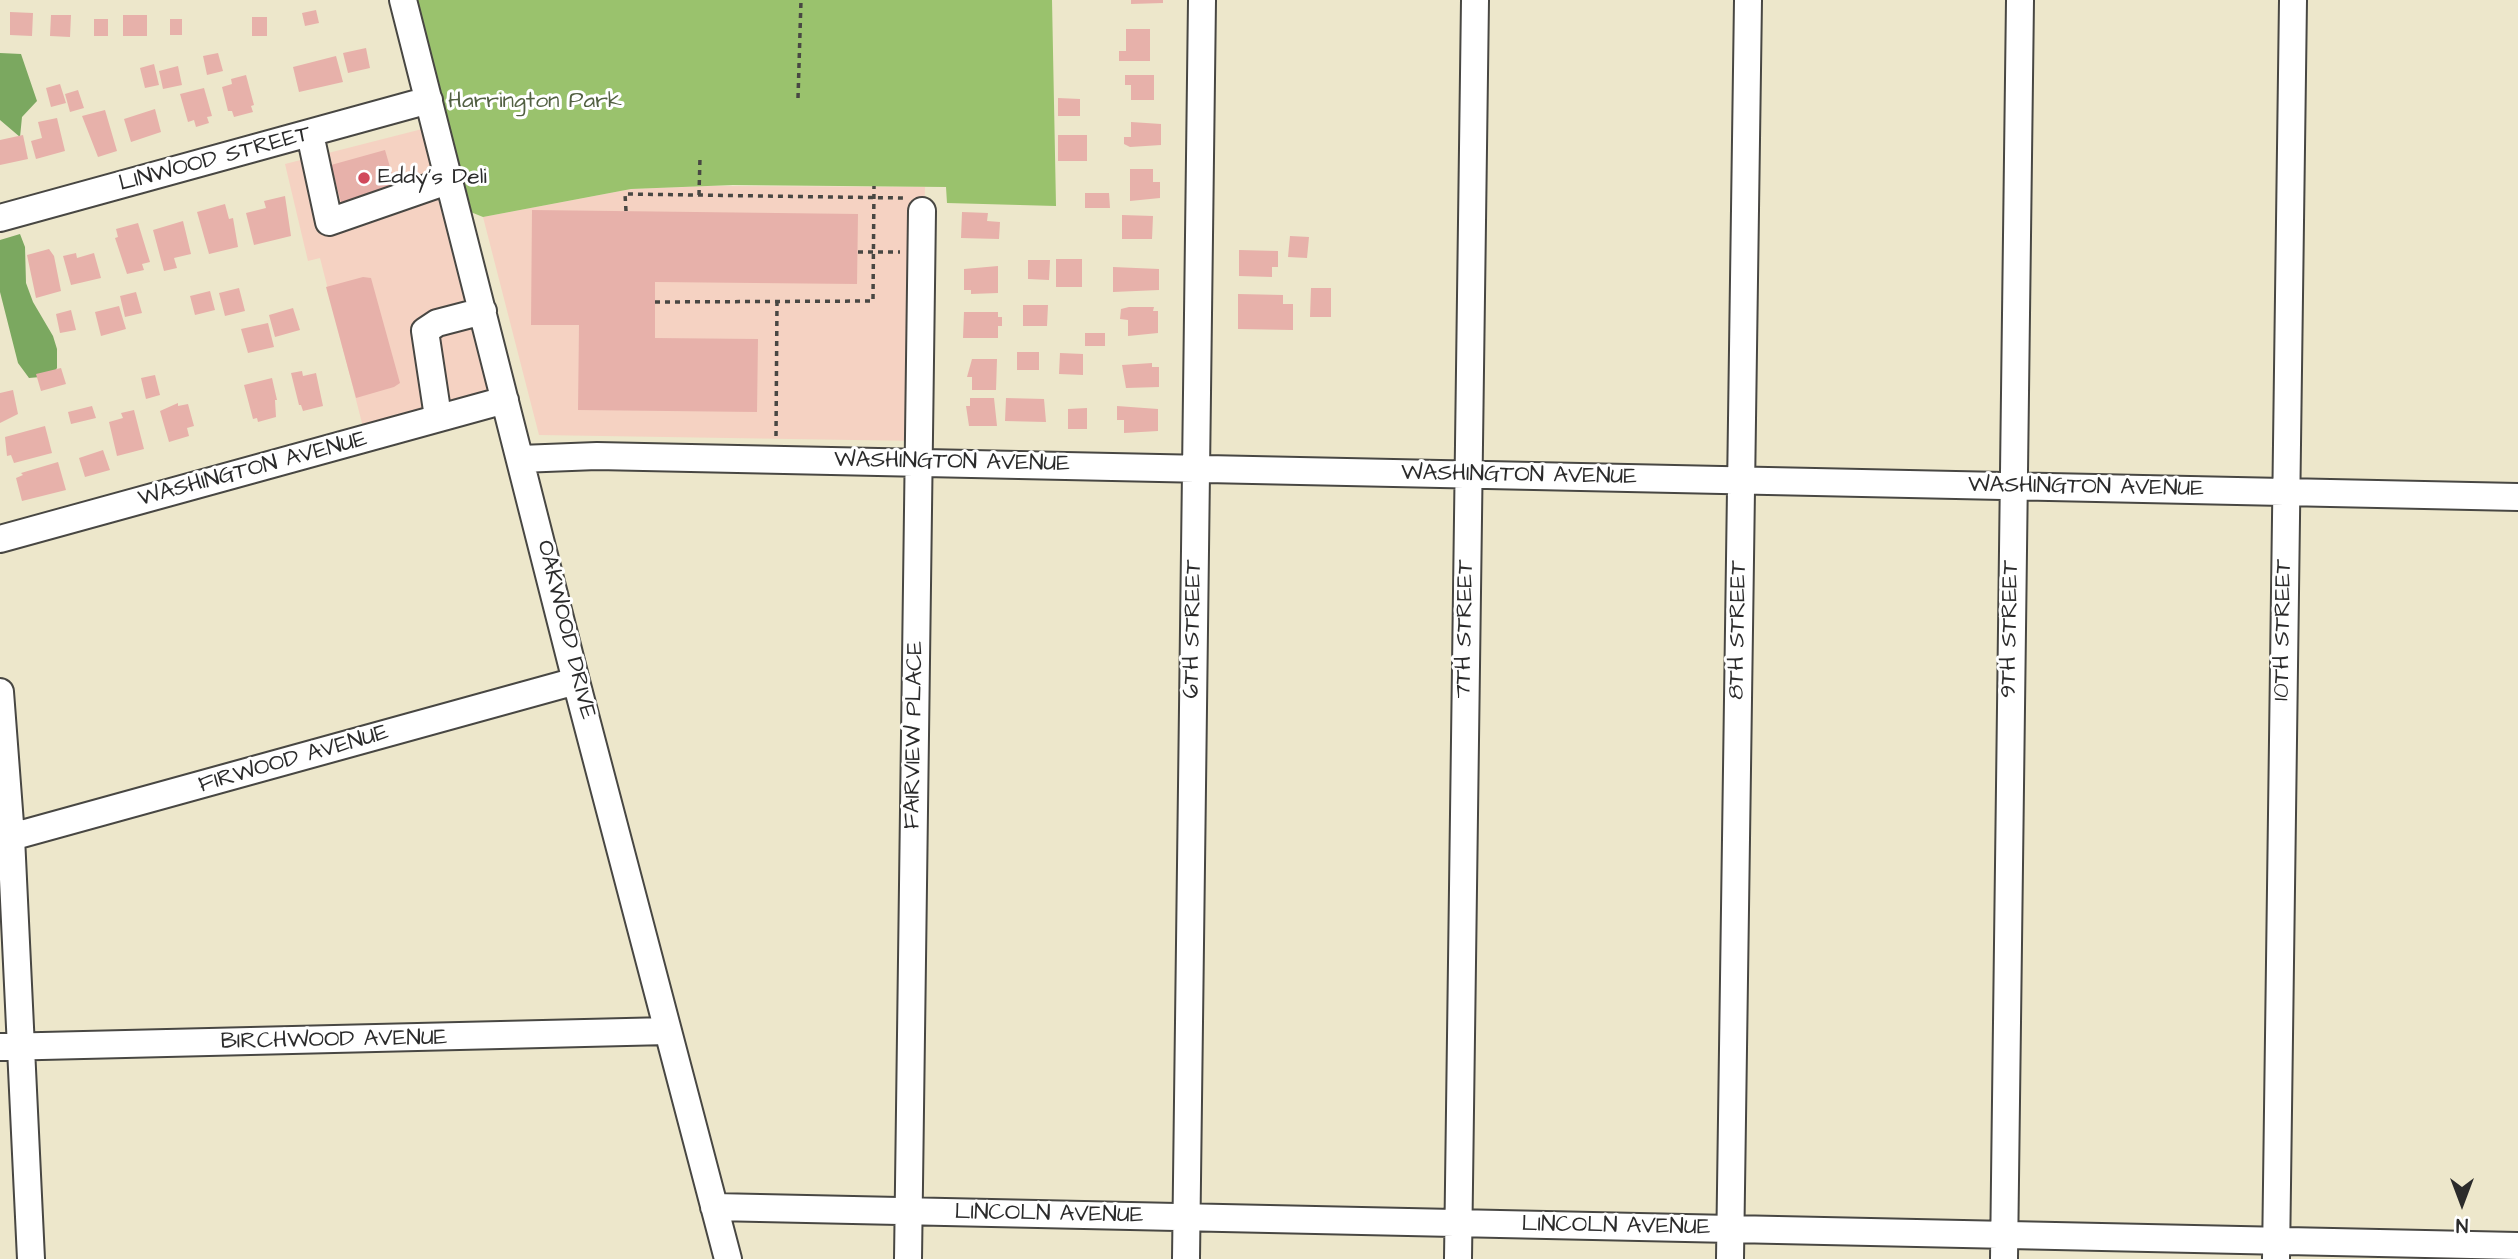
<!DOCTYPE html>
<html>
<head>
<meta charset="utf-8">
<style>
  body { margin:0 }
  #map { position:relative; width:2518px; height:1259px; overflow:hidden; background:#ede7cb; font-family:"Architects Daughter",sans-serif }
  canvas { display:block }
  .north { position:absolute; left:2427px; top:1168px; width:70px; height:70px; -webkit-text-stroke:5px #fff; paint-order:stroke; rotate:180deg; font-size:19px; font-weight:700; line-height:28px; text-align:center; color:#2b2b2b }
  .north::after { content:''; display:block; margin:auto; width:24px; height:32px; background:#2b2b2b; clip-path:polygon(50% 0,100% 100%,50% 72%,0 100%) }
</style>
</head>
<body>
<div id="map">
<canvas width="2518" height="1259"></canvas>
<div class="north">N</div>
</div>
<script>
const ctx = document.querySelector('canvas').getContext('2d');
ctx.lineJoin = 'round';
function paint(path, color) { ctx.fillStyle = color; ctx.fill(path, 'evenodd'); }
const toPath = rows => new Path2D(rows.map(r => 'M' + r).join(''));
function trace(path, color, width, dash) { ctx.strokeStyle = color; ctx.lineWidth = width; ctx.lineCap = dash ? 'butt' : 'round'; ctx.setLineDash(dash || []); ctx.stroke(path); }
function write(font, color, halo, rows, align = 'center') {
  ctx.font = font + ' "Architects Daughter",sans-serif'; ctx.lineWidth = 6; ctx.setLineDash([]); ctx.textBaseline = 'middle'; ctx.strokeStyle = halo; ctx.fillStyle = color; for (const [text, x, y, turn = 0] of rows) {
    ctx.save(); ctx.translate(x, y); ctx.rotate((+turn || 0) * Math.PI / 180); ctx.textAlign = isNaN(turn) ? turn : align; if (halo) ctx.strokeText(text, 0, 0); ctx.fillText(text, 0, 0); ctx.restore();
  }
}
paint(toPath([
  [434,126,505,400,365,435,320,258,308,261,285,164],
  [713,186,925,187,917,441,539,435,483,217,631,189]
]), '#f5d2c2');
paint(toPath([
  [403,0,1052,0,1056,206,947,203,946,187,733,185,631,189,483,217,456,206]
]), '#9ac26d');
paint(toPath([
  [0,53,21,54,37,101,22,117,20,137,0,120],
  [20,234,25,247,26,283,33,302,53,336,57,349,57,368,51,376,29,378,18,363,0,292,0,240]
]), '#7ba860');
paint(toPath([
  [1131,0,1163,0,1163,3,1131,4],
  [316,10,319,23,305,26,302,13],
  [10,12,33,13,32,36,10,35],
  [51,15,71,15,70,37,50,36],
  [123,15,147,15,147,36,123,36],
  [252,17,267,17,267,36,252,36],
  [94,19,108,19,108,36,94,36],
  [170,19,182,19,182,35,170,35],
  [1126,29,1150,29,1150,61,1119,61,1119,51,1126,51],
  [366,48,370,68,348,73,343,53],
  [218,53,223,71,207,75,203,56],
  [336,56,343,82,299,92,293,67],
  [154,64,159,85,145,88,140,68],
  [178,66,182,85,163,89,159,71],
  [246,75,254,105,251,106,253,112,234,117,232,111,228,111,222,87,232,84,231,79],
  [1125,75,1154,75,1154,100,1131,100,1131,85,1125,85],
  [60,84,66,103,51,107,46,88],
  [204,88,212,116,207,117,209,123,196,127,194,120,188,122,180,94],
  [78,90,84,108,70,112,65,94],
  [1058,98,1080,99,1080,116,1058,116],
  [155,109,161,132,131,142,124,119],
  [105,110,117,151,98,157,82,116],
  [57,118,65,151,36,159,31,141,42,138,38,122],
  [1131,122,1161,124,1161,145,1130,147,1124,144,1124,137,1131,137],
  [23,135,28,159,0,165,0,140],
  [1058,135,1087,135,1087,161,1058,161],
  [385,150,397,191,342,206,331,165],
  [1130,169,1153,169,1153,182,1160,182,1160,198,1130,201],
  [1085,193,1109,193,1110,208,1085,208],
  [285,196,291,236,254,245,246,213,266,208,264,201],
  [225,204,229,219,233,218,238,247,209,254,197,212],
  [532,210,858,214,857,284,655,282,655,338,758,339,757,412,578,410,579,325,531,325],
  [962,212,988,213,987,221,1000,222,999,239,961,238],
  [1122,215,1153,216,1152,239,1122,239],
  [183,221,191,254,174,258,177,268,164,271,153,230],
  [138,223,150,262,142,264,144,270,127,274,115,238,118,237,116,229],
  [1290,236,1309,237,1307,258,1288,257],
  [49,249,54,256,61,291,36,298,27,255],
  [1239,250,1278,251,1278,267,1272,267,1272,277,1239,276],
  [76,253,77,258,94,253,101,278,71,285,63,256],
  [1056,259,1082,259,1082,287,1056,287],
  [1028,260,1050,260,1049,280,1028,279],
  [998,266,998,293,971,294,971,290,964,290,964,269],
  [1113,267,1159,269,1159,290,1113,292],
  [363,277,371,278,400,383,394,387,356,398,326,287],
  [239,288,245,311,225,316,219,293],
  [1311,288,1331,288,1331,317,1310,317],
  [210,291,215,310,195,315,190,296],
  [136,292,142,313,125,317,120,296],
  [1238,294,1283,295,1283,304,1293,304,1293,330,1238,329],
  [1023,305,1048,305,1047,326,1023,326],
  [119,306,126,329,101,336,95,312],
  [1129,307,1154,307,1153,311,1158,311,1158,333,1128,336,1128,320,1120,319,1121,309],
  [293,308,300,330,275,337,269,315],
  [71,310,76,330,60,333,56,314],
  [964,312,998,312,998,317,1002,317,1002,326,998,326,998,338,963,338],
  [268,323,274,347,248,353,241,329],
  [1085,333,1105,333,1105,346,1085,346],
  [1017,352,1039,352,1039,370,1017,370],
  [1060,353,1083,354,1083,375,1059,374],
  [972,359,997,359,996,390,972,390,972,377,967,377],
  [1152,363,1152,367,1159,367,1159,387,1126,388,1122,365],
  [61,368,66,384,41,391,36,374],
  [302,371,303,376,316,373,323,406,303,411,301,405,299,405,291,373],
  [155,375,160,395,146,399,141,378],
  [272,378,277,400,275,400,276,417,258,422,257,418,253,419,244,385],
  [13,390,18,414,0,423,0,393],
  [970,398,994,398,997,426,969,426,966,406,970,406],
  [1006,398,1044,399,1046,422,1005,421],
  [178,403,178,406,188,404,194,426,187,428,189,436,169,442,160,411],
  [92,406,96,418,71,424,68,412],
  [1117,406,1158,409,1158,431,1124,433,1124,420,1117,420],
  [1087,408,1087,429,1068,429,1068,409],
  [134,410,144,449,117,456,109,422,123,418,121,413],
  [45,426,52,453,14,463,11,455,7,456,5,437],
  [103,450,110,470,85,477,79,458],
  [58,462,66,490,22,501,16,478,23,475,21,473]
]), '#e7b1aa');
const minor = toPath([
  [403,0,576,681,728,1259],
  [310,134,329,222,450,180],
  [0,218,429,100],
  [438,417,425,331,437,323,483,311],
  [520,459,597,456,2518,497],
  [0,539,505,400],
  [0,692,11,837,31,1259],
  [11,837,576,681],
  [0,1047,668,1031],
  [714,1207,2518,1246],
  [2276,1258,2293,0],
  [908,1259,922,211],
  [1186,1259,1202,0],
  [1458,1259,1475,0],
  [1730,1259,1748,0],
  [2004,1259,2020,0]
]);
trace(minor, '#484743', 30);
trace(toPath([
  [798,98,801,0],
  [699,195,700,157],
  [626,211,625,194,903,198],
  [858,252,900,252],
  [655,302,873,301,874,186],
  [776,436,777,301]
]), '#484743', 3.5, [5, 5]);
trace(minor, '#fff', 26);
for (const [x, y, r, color] of [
  [364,178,7,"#d1495b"]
]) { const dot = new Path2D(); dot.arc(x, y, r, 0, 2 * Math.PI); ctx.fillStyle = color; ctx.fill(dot); trace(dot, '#fff', 2.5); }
write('23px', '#526042', '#fff', [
  ["Harrington Park",535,102]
]);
write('23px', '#2b2b2b', '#fff', [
  ["LINWOOD STREET",215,160,-15],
  ["WASHINGTON AVENUE",952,463,1],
  ["WASHINGTON AVENUE",253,470,-15],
  ["WASHINGTON AVENUE",1519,476,1],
  ["WASHINGTON AVENUE",2086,488,1],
  ["6TH STREET",1194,629,-89],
  ["7TH STREET",1466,629,-89],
  ["9TH STREET",2011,629,-89],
  ["OAKWOOD DRIVE",565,630,76],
  ["8TH STREET",1739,630,-89],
  ["10TH STREET",2284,630,-89],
  ["FAIRVIEW PLACE",915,735,-89],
  ["FIRWOOD AVENUE",294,760,-16],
  ["BIRCHWOOD AVENUE",334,1041,-1],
  ["LINCOLN AVENUE",1049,1215,1],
  ["LINCOLN AVENUE",1616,1227,1]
]);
write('23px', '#2b2b2b', '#fff', [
  ["Eddy's Deli",378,178]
], 'left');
</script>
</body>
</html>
